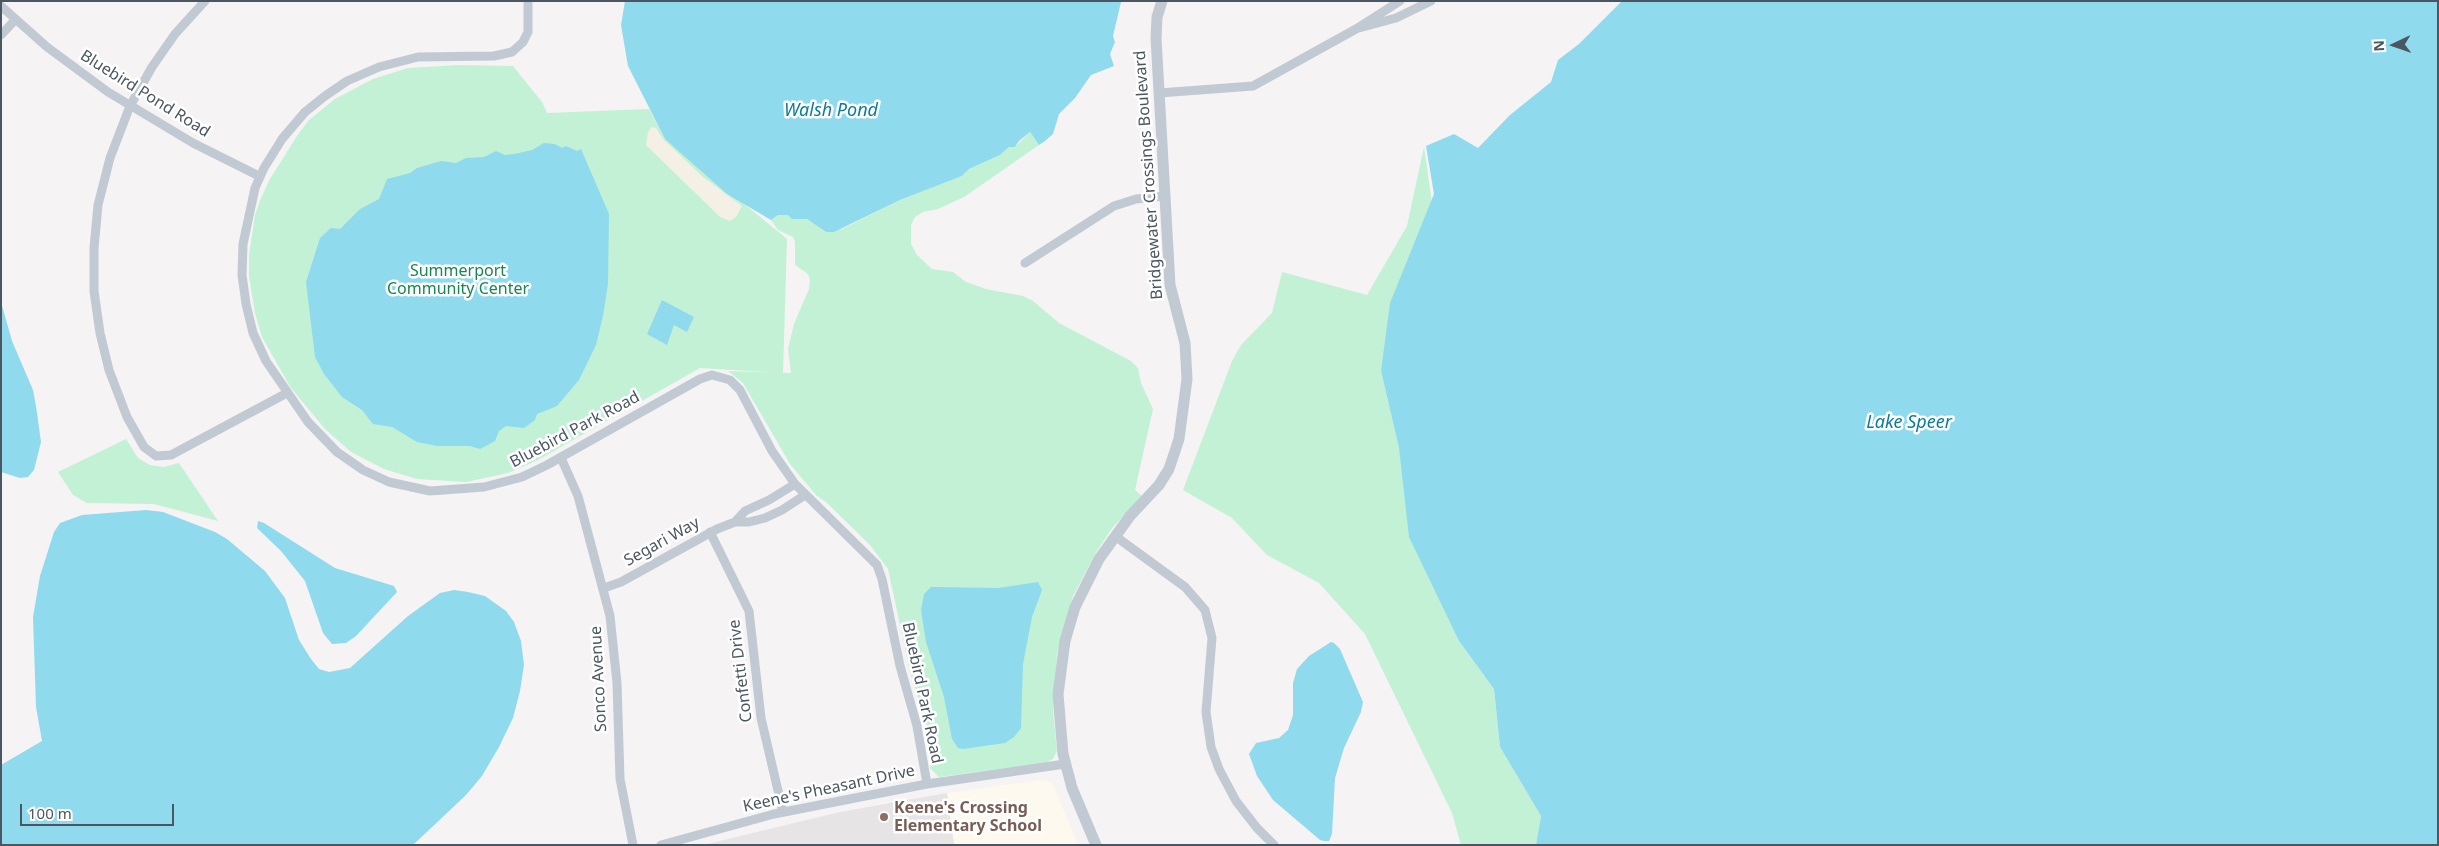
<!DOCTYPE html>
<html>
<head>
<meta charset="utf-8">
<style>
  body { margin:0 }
  #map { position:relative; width:2439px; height:846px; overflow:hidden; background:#f5f3f3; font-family:"Noto Sans",sans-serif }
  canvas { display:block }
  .frame { position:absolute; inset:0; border:2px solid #4a5661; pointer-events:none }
  .north { position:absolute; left:2369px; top:20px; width:50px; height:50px; -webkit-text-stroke:4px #fff; paint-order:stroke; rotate:267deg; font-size:14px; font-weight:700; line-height:20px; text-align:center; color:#4a5661 }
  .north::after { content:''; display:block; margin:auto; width:18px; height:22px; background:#4a5661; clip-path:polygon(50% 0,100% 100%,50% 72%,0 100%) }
  .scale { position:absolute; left:20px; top:804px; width:154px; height:22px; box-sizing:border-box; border:2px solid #4a5661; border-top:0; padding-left:6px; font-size:15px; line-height:18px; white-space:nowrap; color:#4a5661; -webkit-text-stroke:4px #fff; paint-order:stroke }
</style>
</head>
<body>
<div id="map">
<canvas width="2439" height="846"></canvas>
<div class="frame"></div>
<div class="north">N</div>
<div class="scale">100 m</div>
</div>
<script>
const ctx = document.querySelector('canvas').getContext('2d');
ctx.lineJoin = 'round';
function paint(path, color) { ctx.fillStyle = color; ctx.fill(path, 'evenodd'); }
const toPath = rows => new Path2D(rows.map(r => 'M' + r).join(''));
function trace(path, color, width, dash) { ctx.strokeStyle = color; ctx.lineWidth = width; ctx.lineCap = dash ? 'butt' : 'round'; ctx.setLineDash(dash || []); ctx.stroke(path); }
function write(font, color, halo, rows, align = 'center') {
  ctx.font = font + ' "Noto Sans",sans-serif'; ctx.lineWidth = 5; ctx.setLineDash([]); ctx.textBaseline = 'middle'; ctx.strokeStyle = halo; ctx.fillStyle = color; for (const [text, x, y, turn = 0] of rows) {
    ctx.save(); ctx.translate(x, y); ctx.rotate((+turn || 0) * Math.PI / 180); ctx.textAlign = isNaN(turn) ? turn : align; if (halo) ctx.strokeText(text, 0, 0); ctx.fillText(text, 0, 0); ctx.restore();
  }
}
paint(toPath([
  [1039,780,1052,782,1078,845,954,845,947,793]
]), '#fdf9ef');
paint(toPath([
  [947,793,954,845,703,845,840,812]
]), '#e6e4e5');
paint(toPath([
  [459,65,513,66,542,102,547,113,649,109,665,139,787,239,783,373,700,368,538,460,508,473,466,482,417,479,384,469,351,452,325,429,291,388,262,337,255,313,249,276,249,255,255,215,261,198,270,179,297,136,309,120,335,99,373,79,408,68],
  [1030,132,1039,145,964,197,938,209,923,212,915,217,911,225,911,244,917,255,932,269,953,272,966,282,986,289,1023,296,1033,301,1059,323,1131,361,1138,368,1141,383,1153,409,1135,490,1142,496,1113,527,1098,549,1073,596,1057,654,1053,710,1057,751,1053,759,1045,763,939,777,930,768,932,758,926,724,910,672,888,569,870,545,827,503,816,495,790,464,743,383,728,371,791,373,788,349,794,324,809,289,810,280,808,274,795,265,795,242,793,237,778,230,771,220,778,215,788,215,793,219,807,219,826,232,842,229,900,200,962,176,969,169,1000,155,1009,147,1015,147],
  [1424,147,1433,210,1381,371,1399,448,1459,641,1494,689,1500,747,1541,816,1536,845,1461,845,1452,813,1365,634,1319,583,1267,555,1232,518,1183,490,1232,361,1241,345,1272,313,1282,272,1367,295,1407,226],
  [126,439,138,458,150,465,164,467,179,463,218,521,154,504,87,503,73,495,58,472]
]), '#c3f1d5');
paint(toPath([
  [652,127,656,128,663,139,702,176,742,206,736,217,730,221,720,217,646,145,648,132]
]), '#f5f0e5');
paint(toPath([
  [625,1,1121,1,1121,2,1113,36,1115,42,1110,54,1114,66,1091,75,1075,98,1059,114,1053,134,1045,141,1039,145,1030,132,1019,141,1015,147,1009,147,1000,155,969,169,962,176,900,200,834,232,826,232,807,219,792,219,788,215,778,215,771,220,727,194,665,139,628,66,621,25],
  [1622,1,2438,1,2438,845,1536,845,1541,816,1500,747,1494,689,1459,641,1409,537,1399,448,1381,371,1390,303,1434,194,1426,146,1454,134,1478,148,1510,115,1551,82,1558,60,1579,44],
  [544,143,555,144,562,148,566,146,577,151,581,149,609,214,608,284,603,316,596,345,579,380,557,406,537,414,535,420,524,428,506,426,499,431,495,441,480,449,470,446,437,446,417,442,392,427,373,424,362,410,342,397,324,374,315,357,306,282,320,238,331,228,340,229,360,209,379,199,387,179,410,173,417,168,441,161,456,163,466,158,484,157,496,151,505,155,514,154,532,150],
  [662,300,694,317,687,332,674,325,667,345,647,334],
  [1,302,12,341,33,390,36,406,41,442,34,470,28,477,20,478,1,472],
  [146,510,163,512,215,532,227,539,265,571,285,598,299,640,311,659,319,669,329,672,350,668,408,616,440,593,454,590,468,592,485,596,506,611,514,622,521,641,524,665,520,691,513,718,499,747,482,776,466,795,413,845,1,845,1,765,42,741,36,707,33,617,40,576,54,532,60,523,82,515],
  [258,521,264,523,335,568,394,586,397,592,356,636,346,643,332,644,323,633,305,581,281,551,257,528],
  [1038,582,1042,590,1032,617,1023,664,1021,728,1014,737,1005,743,963,749,958,748,952,739,944,697,926,642,921,610,924,594,931,587,936,587,998,588],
  [1331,642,1334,643,1340,649,1363,702,1361,712,1344,748,1335,778,1332,834,1329,841,1324,841,1320,840,1273,800,1257,776,1249,754,1256,743,1279,738,1288,730,1293,715,1293,683,1297,669,1309,656]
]), '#90daee');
trace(toPath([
  [205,1,175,34,152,67,130,106,110,158,98,205,94,248,94,291,100,333,109,370,127,417,144,447,156,456,171,455,287,393],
  [528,1,528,32,523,42,512,52,494,56,418,57,379,67,347,81,325,96,305,112,282,139,264,168,255,188,243,244,242,275,246,304,253,333,266,361,308,422,337,452,363,470,389,482,430,491,484,487,522,477,547,465,700,379,712,375,730,380,740,390,772,451,795,484,877,565,882,579,900,666,917,726,927,784],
  [1,6,47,47,108,92,193,143,259,176],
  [1359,28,1396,18,1431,1],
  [1,35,15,20],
  [1159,93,1253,86,1356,29,1400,1],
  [1025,263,1114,206,1136,199,1165,196],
  [561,458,578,496,610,616,617,683,620,779,633,845],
  [735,522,745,511,769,500,795,484],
  [710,532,749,611,761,718,783,812],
  [1115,536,1185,587,1205,610,1212,638,1206,712,1211,747,1219,769,1236,801,1257,828,1274,845],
  [604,588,621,582,717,529,735,522,749,522,765,518,782,510,805,495],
  [661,845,774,814,855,798,927,784,1065,764]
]), '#c1cad2', 9);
trace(toPath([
  [1096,845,1072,788,1063,754,1058,694,1065,641,1075,607,1099,559,1130,516,1159,485,1169,469,1179,439,1187,379,1185,343,1170,285,1156,38,1157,17,1162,1]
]), '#c1cad2', 11);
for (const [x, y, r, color] of [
  [884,817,5,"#8d6e63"]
]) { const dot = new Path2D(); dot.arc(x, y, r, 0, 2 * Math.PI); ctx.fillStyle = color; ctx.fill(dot); trace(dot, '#fff', 2); }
write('16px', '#4a5661', '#fff', [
  ["Bluebird Pond Road",145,94,32],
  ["Bridgewater Crossings Boulevard",1149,175,-94],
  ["Bluebird Park Road",575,430,-28],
  ["Segari Way",662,542,-29],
  ["Confetti Drive",741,671,-97],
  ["Sonco Avenue",599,679,-93],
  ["Bluebird Park Road",922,693,78],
  ["Keene's Pheasant Drive",829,789,-12]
]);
write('16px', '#17864f', '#fff', [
  ["Summerport",458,271],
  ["Community Center",458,289]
]);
write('bold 16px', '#785e54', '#fff', [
  ["Keene's Crossing",894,808],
  ["Elementary School",894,826]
], 'left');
write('italic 18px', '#0c7c9b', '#fff', [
  ["Walsh Pond",831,111],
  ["Lake Speer",1909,423]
]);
</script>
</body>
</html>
